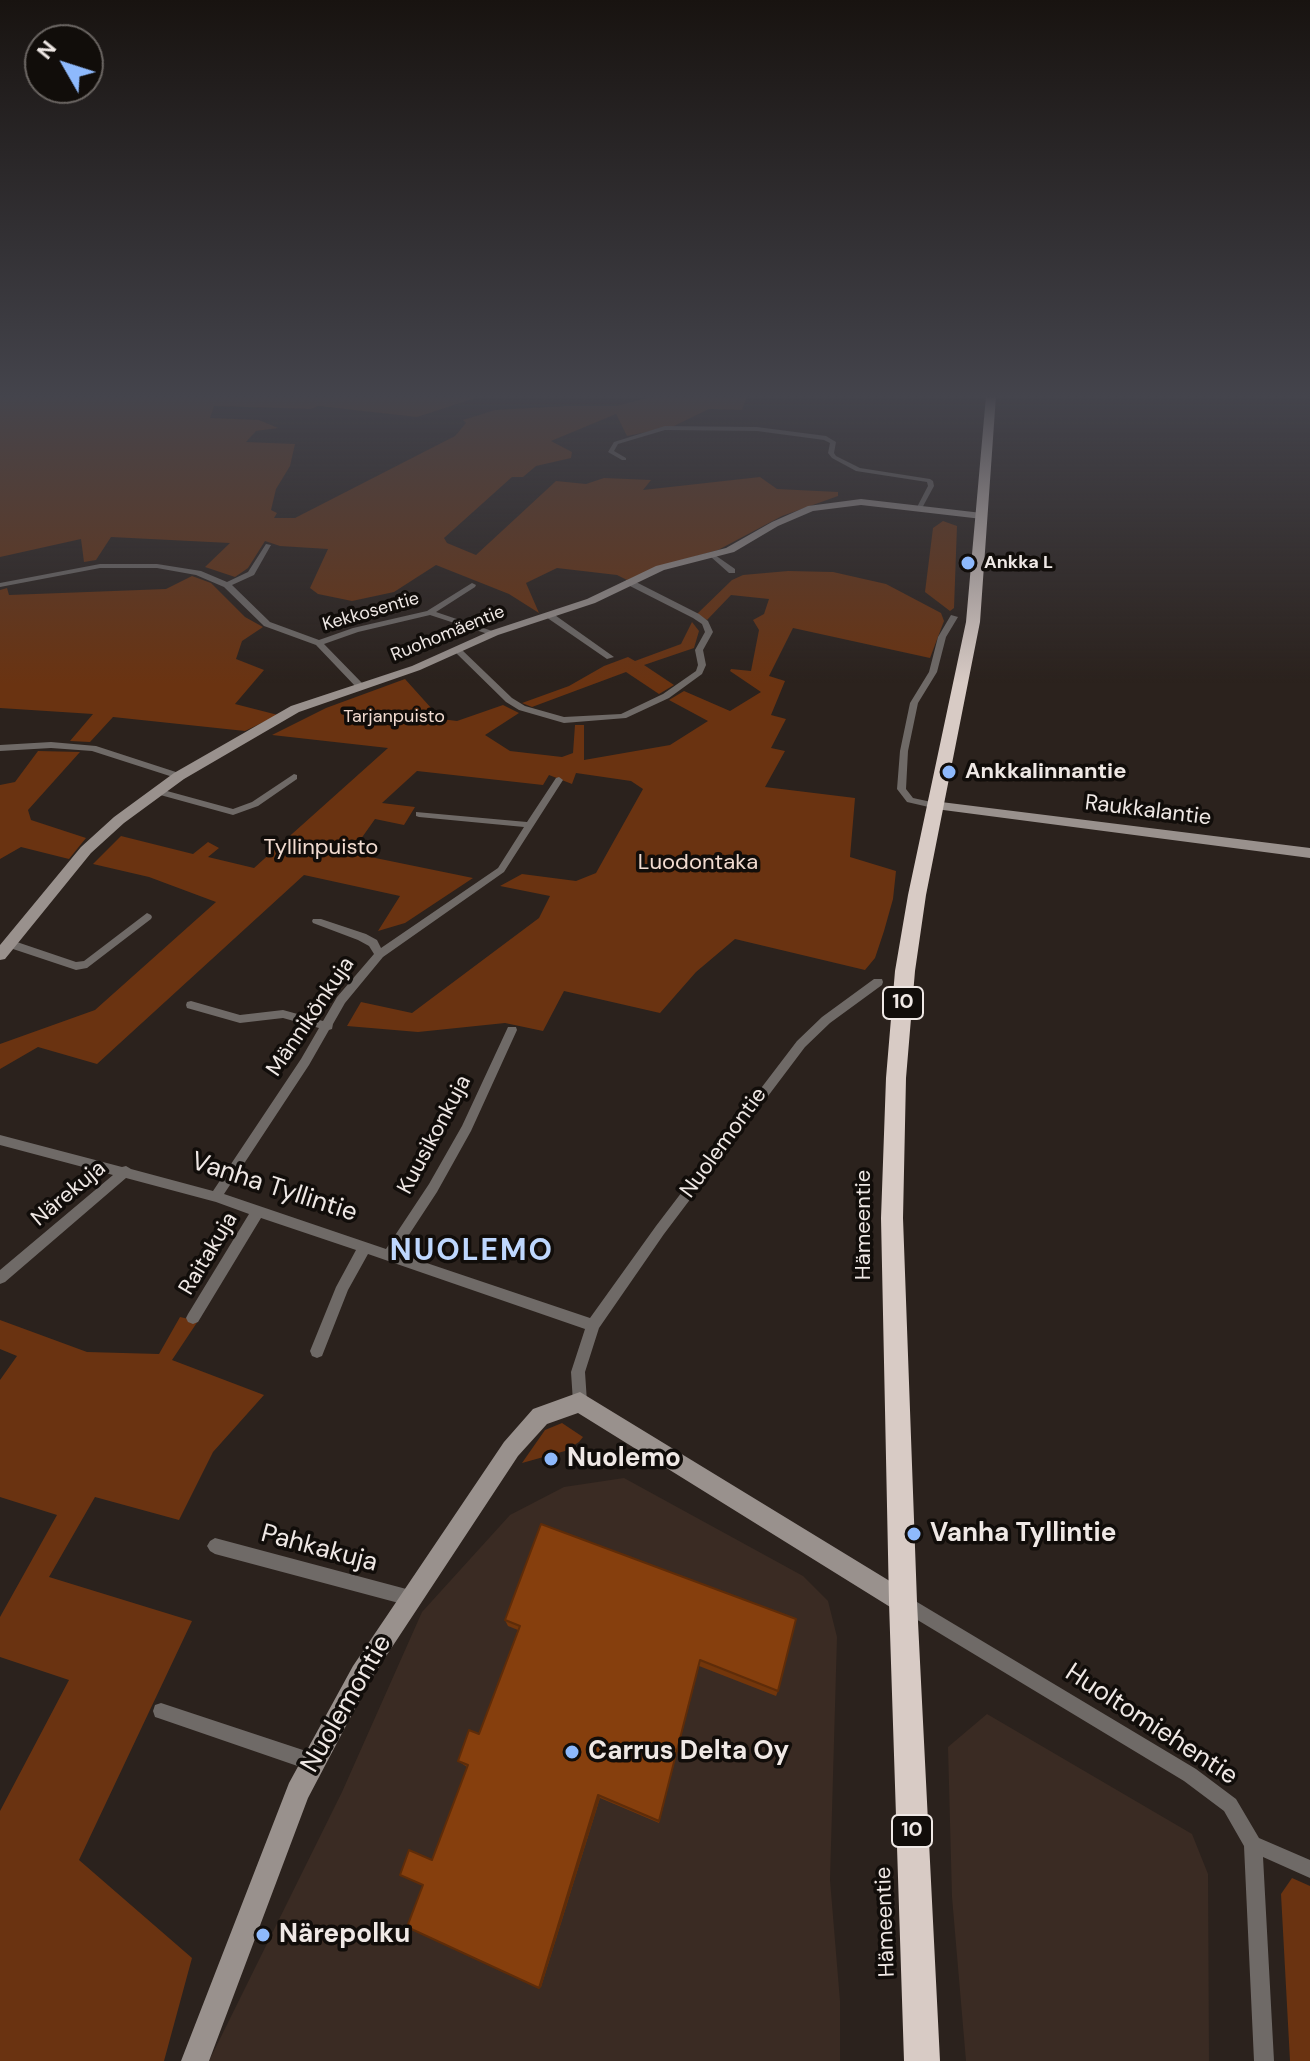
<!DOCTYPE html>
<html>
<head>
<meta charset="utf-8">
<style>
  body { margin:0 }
  #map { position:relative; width:1310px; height:2061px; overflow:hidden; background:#2b221d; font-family:"DM Sans",sans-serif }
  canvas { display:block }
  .north { position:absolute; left:24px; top:24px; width:80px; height:80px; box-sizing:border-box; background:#110d0a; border:2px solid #6a6562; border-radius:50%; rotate:309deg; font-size:22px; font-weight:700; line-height:32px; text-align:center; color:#efe8e5 }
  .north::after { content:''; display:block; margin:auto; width:28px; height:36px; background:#8eb9fc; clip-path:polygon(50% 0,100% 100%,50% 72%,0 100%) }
</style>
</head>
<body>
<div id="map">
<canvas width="1310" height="2061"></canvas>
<div class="north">N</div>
</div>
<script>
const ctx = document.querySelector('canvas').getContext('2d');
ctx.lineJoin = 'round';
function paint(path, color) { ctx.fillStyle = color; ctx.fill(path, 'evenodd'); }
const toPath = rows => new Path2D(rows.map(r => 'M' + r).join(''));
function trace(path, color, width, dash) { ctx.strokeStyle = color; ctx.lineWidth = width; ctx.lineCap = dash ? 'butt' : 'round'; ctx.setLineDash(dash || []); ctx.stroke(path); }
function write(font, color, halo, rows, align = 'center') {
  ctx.font = font + ' "DM Sans",sans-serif'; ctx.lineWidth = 7; ctx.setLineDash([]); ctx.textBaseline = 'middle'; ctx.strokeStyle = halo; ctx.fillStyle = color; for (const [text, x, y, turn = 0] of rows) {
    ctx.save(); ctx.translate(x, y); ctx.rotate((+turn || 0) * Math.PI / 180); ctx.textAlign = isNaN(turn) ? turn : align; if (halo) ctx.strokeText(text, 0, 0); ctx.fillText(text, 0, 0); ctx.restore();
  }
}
paint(toPath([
  [624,1478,803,1576,828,1601,837,1637,830,1880,840,2001,840,2061,209,2061,342,1792,422,1612,510,1515,564,1487],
  [987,1714,1192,1834,1208,1874,1209,2061,966,2061,952,1897,948,1747]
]), '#3a2b23');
paint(toPath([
  [0,396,482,396,417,417,318,406,311,409,214,406,210,418,259,420,278,428,256,431,246,442,295,444,290,466,276,489,271,510,277,513,274,518,295,518,455,436,466,423,463,420,495,410,565,406,616,406,655,396,747,396,742,410,709,409,672,427,627,436,616,414,551,441,572,452,571,458,536,466,523,477,512,477,444,538,447,543,476,555,556,481,586,484,604,478,651,480,643,490,760,477,777,489,838,492,838,496,782,516,718,550,660,566,627,580,617,575,557,568,526,583,539,613,509,594,436,565,394,592,352,601,318,594,310,588,328,549,280,546,265,541,248,568,235,577,205,567,230,543,111,537,96,560,84,562,81,539,0,557],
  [943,521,957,526,954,608,950,611,925,592,933,528],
  [788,571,833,572,886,584,941,613,944,621,930,658,793,628,769,676,785,681,771,715,786,719,771,748,785,751,765,787,855,798,850,857,896,871,893,899,884,931,875,958,865,970,735,939,696,972,660,1013,564,991,543,1031,505,1023,418,1032,347,1026,361,1002,412,1013,539,918,550,896,500,886,522,874,576,881,596,873,643,789,631,781,576,773,572,784,549,775,543,785,417,771,382,803,415,807,404,825,375,819,351,853,473,878,405,923,378,931,400,896,304,875,97,1064,38,1047,0,1069,0,1044,95,1010,216,902,149,877,93,864,121,836,193,854,208,842,219,848,208,857,254,868,388,748,272,735,326,708,405,679,441,719,457,721,503,705,519,713,485,735,510,751,562,757,573,753,575,725,584,725,584,760,670,745,708,721,669,700,684,691,730,711,761,692,730,671,731,669,751,671,759,630,753,620,764,614,769,599,731,595,707,620,697,614,732,580,743,575],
  [192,576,211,583,245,617,263,627,242,641,236,659,264,670,235,704,278,715,245,731,113,717,90,742,70,741,93,714,0,708,0,590,7,588,9,595,166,589],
  [692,622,699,631,694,648,644,665,674,685,659,694,626,672,532,707,522,703,569,686,604,666,628,657,635,661,681,644],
  [38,751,80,752,28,810,31,820,86,838,69,859,21,847,0,859,0,785,15,782],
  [180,1317,198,1321,172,1360,264,1395,213,1452,179,1520,95,1497,49,1577,192,1621,79,1860,192,1958,164,2061,0,2061,0,1811,69,1680,0,1657,0,1617,57,1515,0,1497,0,1380,17,1356,0,1349,0,1320,87,1352,159,1354],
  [562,1423,583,1437,579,1442,565,1451,522,1463,545,1430],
  [1292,1878,1310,1886,1310,2061,1290,2061,1281,1894]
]), '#6a3311');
paint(toPath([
  [926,396,964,396,961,398,929,398,926,396],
  [665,426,757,427,826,436,836,442,834,453,836,456,860,468,930,479,933,481,934,486,921,510,917,510,916,509,928,486,927,482,856,471,832,458,828,453,830,443,824,440,757,431,665,430,618,444,614,451,626,458,626,460,622,460,608,452,614,442,665,426],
  [266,544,271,545,254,575,232,585,270,622,319,640,353,628,427,611,472,583,476,585,475,587,436,612,498,633,491,635,430,615,358,632,324,644,362,683,363,685,359,687,356,687,316,645,264,626,224,587,196,575,157,568,100,568,0,587,0,583,100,564,157,564,201,571,227,582,248,572,266,544],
  [711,555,715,555,735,569,735,573,729,573,711,557,711,555],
  [626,580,632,580,699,614,708,621,713,632,703,650,706,665,702,674,669,698,626,718,564,723,519,710,506,702,454,651,461,649,512,698,525,706,564,717,621,714,663,694,696,671,698,665,695,650,705,632,702,624,693,618,626,584,626,580],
  [546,613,552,613,614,657,607,659,546,617,546,613],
  [951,615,958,617,946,637,937,672,918,703,908,751,906,789,913,798,936,803,938,805,933,808,907,802,897,789,900,751,910,703,929,672,938,637,951,615],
  [51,742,96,746,182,774,183,776,182,778,176,778,92,751,51,748,0,751,0,745,51,742],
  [294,774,297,775,297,779,258,806,233,815,153,793,152,791,156,788,233,809,252,802,294,774],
  [559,777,563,780,504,872,383,957,345,1003,333,1024,332,1029,329,1030,309,1065,224,1194,386,1249,429,1184,462,1126,508,1027,516,1027,517,1030,471,1131,437,1192,397,1253,590,1318,656,1226,797,1041,822,1017,874,979,882,979,883,982,882,985,830,1023,805,1047,664,1234,599,1328,585,1372,587,1402,585,1407,580,1409,575,1407,573,1402,571,1372,585,1329,368,1254,348,1290,322,1356,317,1358,312,1356,310,1351,336,1287,356,1250,261,1218,198,1322,193,1324,188,1322,186,1318,188,1314,249,1214,216,1202,126,1178,5,1282,0,1284,0,1270,113,1175,0,1145,0,1135,122,1167,126,1166,131,1169,213,1191,301,1059,319,1028,283,1018,240,1023,187,1008,186,1005,187,1002,191,1001,240,1015,283,1010,323,1021,337,997,374,954,369,946,358,940,313,923,312,921,313,919,321,919,366,934,377,940,381,948,498,868,524,827,419,817,416,816,416,812,527,822,556,778,559,777],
  [147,913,151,915,152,917,151,919,87,968,76,970,7,947,6,944,11,940,76,962,84,961,147,913],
  [215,1538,410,1590,416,1592,418,1598,416,1604,410,1606,215,1554,210,1551,207,1546,210,1541,215,1538],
  [907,1596,1196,1769,1236,1799,1259,1838,1310,1860,1310,1878,1263,1857,1274,2061,1254,2061,1244,1846,1224,1811,1184,1781,901,1610,899,1604,901,1598,907,1596],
  [161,1703,312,1753,318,1756,321,1762,318,1768,312,1771,161,1719,155,1717,153,1711,155,1705,161,1703]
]), '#6f6a67');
paint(toPath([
  [861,499,982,513,987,516,982,519,861,505,813,511,778,526,734,552,664,570,595,603,498,635,420,670,299,712,184,779,124,823,91,853,5,959,0,960,0,945,81,847,114,817,174,773,291,706,412,666,490,631,587,599,656,566,726,548,772,522,808,506,861,499],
  [933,801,1310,848,1310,858,928,808,928,802,933,801],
  [580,1392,911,1594,915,1602,911,1610,903,1614,895,1610,578,1413,547,1424,518,1456,369,1682,308,1798,209,2061,181,2061,289,1783,353,1666,504,1442,533,1409,580,1392]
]), '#99918d');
paint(toPath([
  [986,396,996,396,980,622,926,895,915,971,906,1078,903,1218,917,1602,940,2061,904,2061,889,1602,881,1218,886,1078,895,971,908,895,966,622,986,396]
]), '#d8cbc5');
paint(toPath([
  [541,1524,778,1691,776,1696,699,1666,659,1823,600,1798,541,1987,539,1988,432,1860,467,1767,458,1761,479,1734,518,1630,508,1626,505,1620]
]), '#73360b');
paint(toPath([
  [598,1795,600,1798,541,1987,539,1988]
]), '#5e2c09');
const building = toPath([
  [541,1524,796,1619,778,1691,700,1660,659,1821,598,1795,539,1988,407,1927,423,1885,400,1875,409,1850,432,1860,468,1765,458,1761,469,1730,479,1734,520,1626,505,1620,541,1524]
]);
paint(building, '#863f0d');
trace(building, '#5e2c09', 2);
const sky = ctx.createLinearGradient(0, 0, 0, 684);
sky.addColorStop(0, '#181310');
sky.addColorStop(0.58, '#44444c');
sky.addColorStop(1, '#44444c00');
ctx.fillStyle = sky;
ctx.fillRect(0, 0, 1310, 684);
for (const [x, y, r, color] of [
  [968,563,8,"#8eb9fc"],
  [949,772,8,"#8eb9fc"],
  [551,1459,8,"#8eb9fc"],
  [914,1534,8,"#8eb9fc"],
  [572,1752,8,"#8eb9fc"],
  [263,1935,8,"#8eb9fc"]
]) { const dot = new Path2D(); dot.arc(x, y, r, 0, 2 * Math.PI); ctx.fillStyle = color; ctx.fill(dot); trace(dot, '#110d0a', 3); }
write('bold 18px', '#efe8e5', '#110d0a', [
  ["Ankka L",984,563]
], 'left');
write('18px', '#efe8e5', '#110d0a', [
  ["Kekkosentie",371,612,-16],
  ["Ruohomäentie",448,634,-22]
]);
write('18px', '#f1dbd0', '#110d0a', [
  ["Tarjanpuisto",394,717]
]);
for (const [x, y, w] of [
  [903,1003,40],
  [912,1831,40]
]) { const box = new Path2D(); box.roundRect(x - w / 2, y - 16, w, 32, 6); ctx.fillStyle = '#110d0a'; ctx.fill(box); trace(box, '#efe8e5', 2); }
write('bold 20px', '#efe8e5', null, [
  ["10",903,1003],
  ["10",912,1831]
]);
write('bold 22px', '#efe8e5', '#110d0a', [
  ["Ankkalinnantie",965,772]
], 'left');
write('22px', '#efe8e5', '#110d0a', [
  ["Raukkalantie",1148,811,7],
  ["Männikönkuja",311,1017,-56],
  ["Kuusikonkuja",435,1135,-62],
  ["Nuolemontie",724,1143,-54],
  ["Närekuja",69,1194,-40],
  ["Hämeentie",864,1225,-90],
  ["Raitakuja",209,1254,-59],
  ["Hämeentie",886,1922,-92]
]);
write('22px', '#f1dbd0', '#110d0a', [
  ["Tyllinpuisto",321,848],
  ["Luodontaka",698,863]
]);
write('26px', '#efe8e5', '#110d0a', [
  ["Vanha Tyllintie",274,1188,18],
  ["Pahkakuja",319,1549,15],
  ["Nuolemontie",347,1704,-60],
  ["Huoltomiehentie",1151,1725,33]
]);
write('bold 26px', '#efe8e5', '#110d0a', [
  ["Nuolemo",567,1459],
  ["Vanha Tyllintie",930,1534],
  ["Carrus Delta Oy",588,1752],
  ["Närepolku",279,1935]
], 'left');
ctx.letterSpacing = '2px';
write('bold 30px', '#bed7fe', '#110d0a', [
  ["NUOLEMO",472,1252]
]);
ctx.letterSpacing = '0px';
</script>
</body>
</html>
